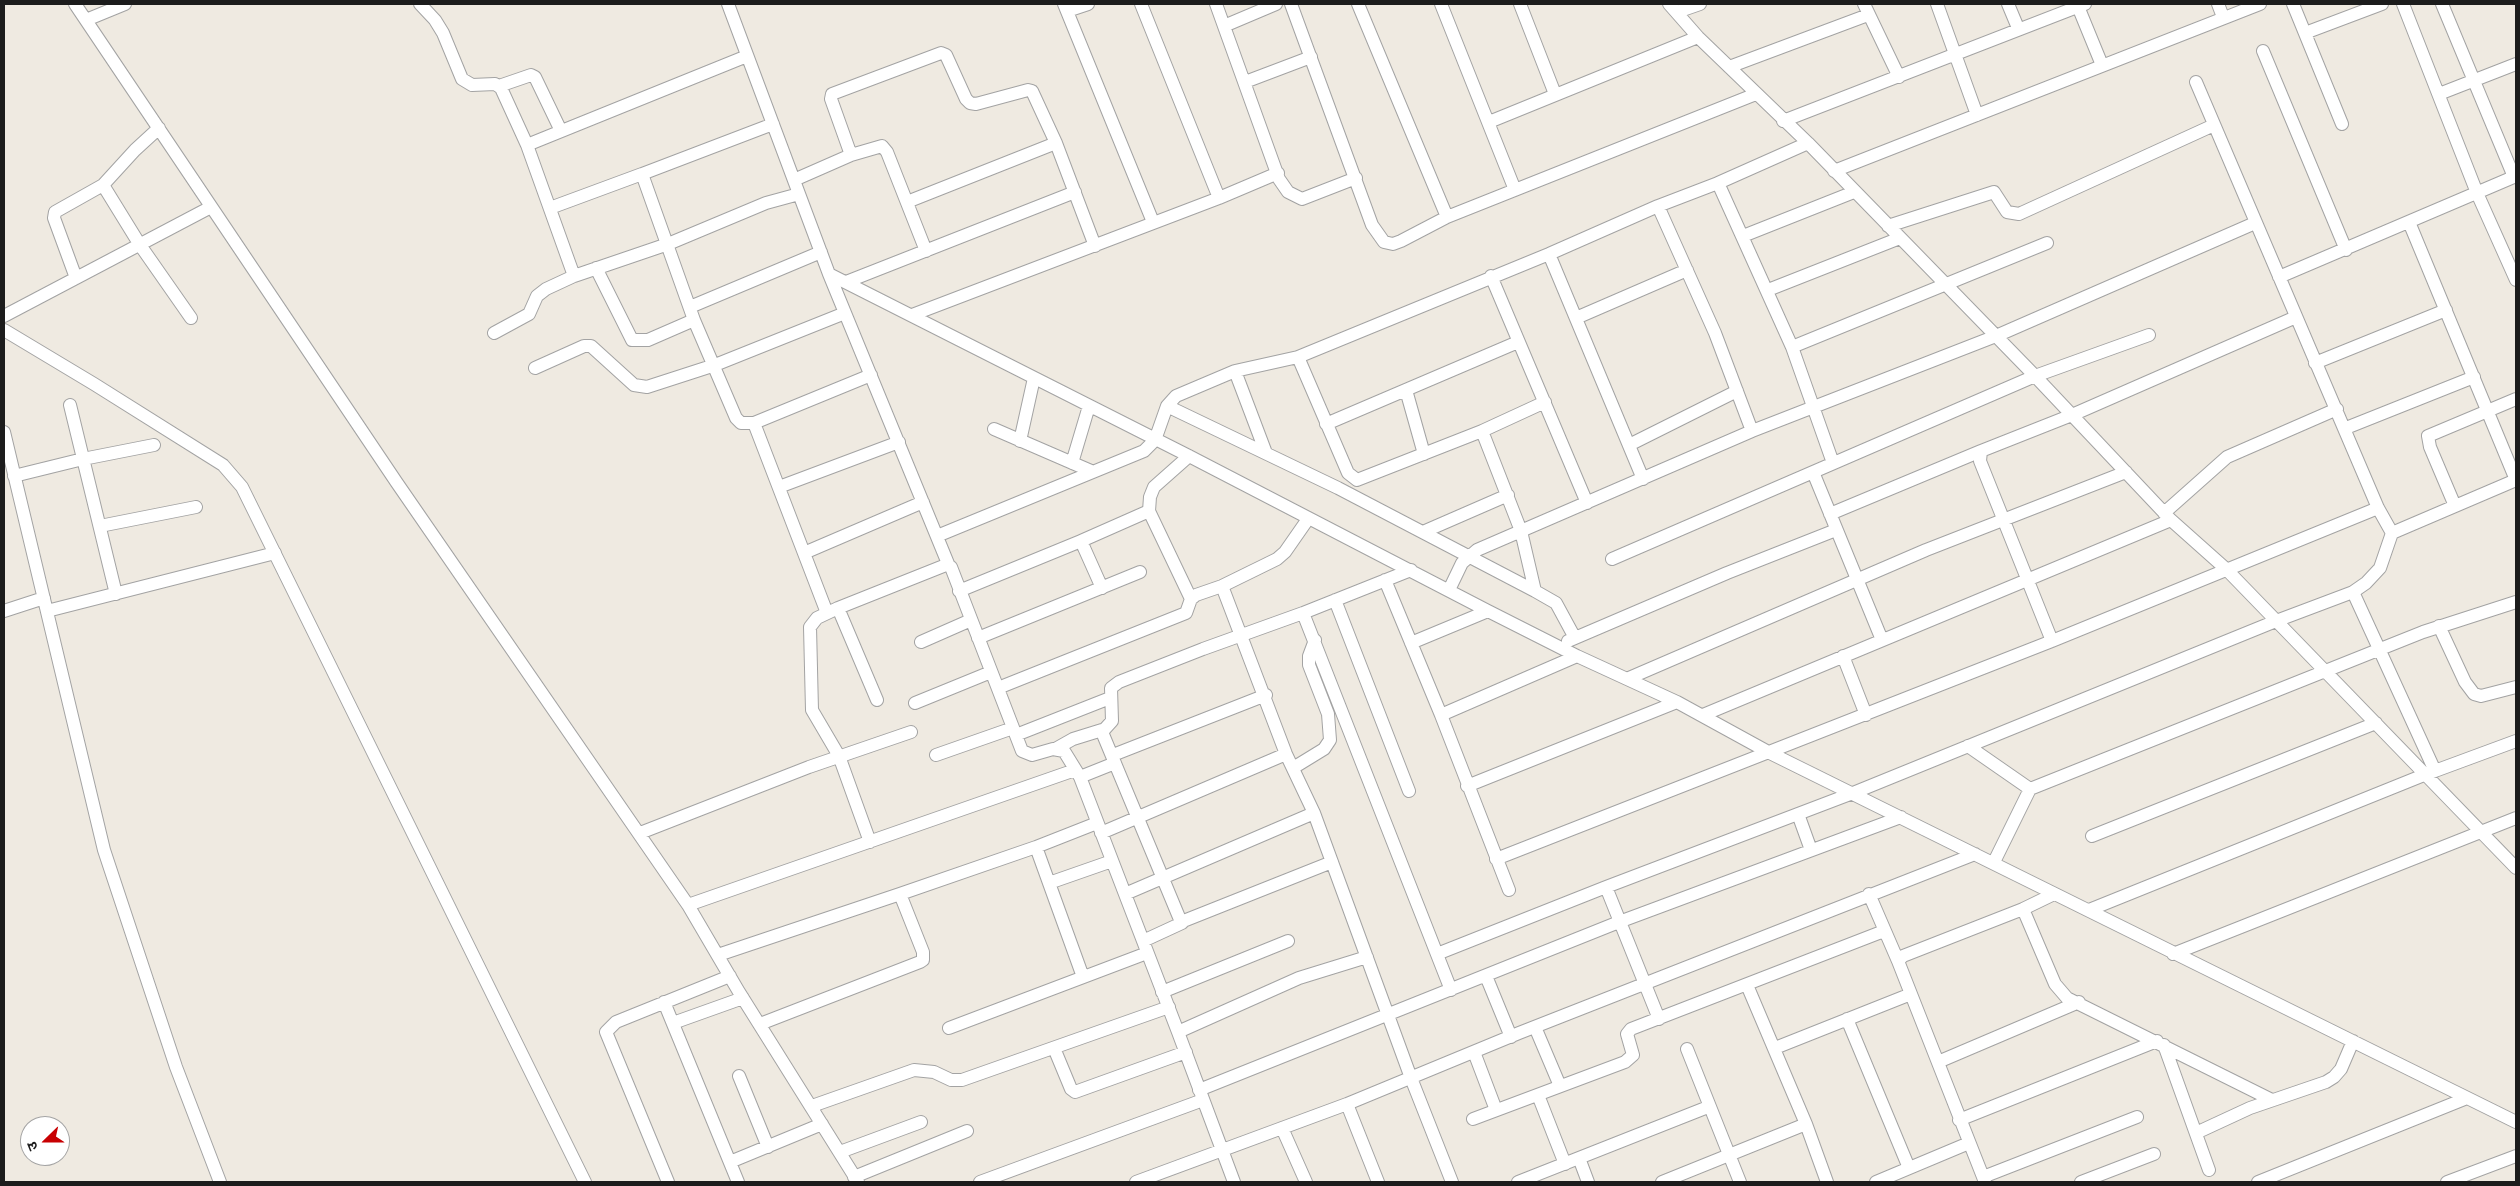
<!DOCTYPE html>
<html>
<head>
<meta charset="utf-8">
<style>
  body { margin:0 }
  #map { position:relative; width:2520px; height:1186px; overflow:hidden; background:#efeae1; font-family:"PT Sans","Noto Sans Devanagari",sans-serif }
  canvas { display:block }
  .frame { position:absolute; inset:0; border:5px solid #1c1c1c; pointer-events:none }
  .north { position:absolute; left:20px; top:1116px; width:50px; height:50px; box-sizing:border-box; background:#fff; border:1px solid #a4a4a4; border-radius:50%; rotate:248deg; font-size:14px; font-weight:700; line-height:20px; text-align:center; color:#1c1c1c }
  .north::after { content:''; display:block; margin:auto; width:18px; height:22px; background:#c80002; clip-path:polygon(50% 0,100% 100%,50% 72%,0 100%) }
</style>
</head>
<body>
<div id="map">
<canvas width="2520" height="1186"></canvas>
<div class="frame"></div>
<div class="north">उ</div>
</div>
<script>
const ctx = document.querySelector('canvas').getContext('2d');
ctx.lineJoin = 'round';
const toPath = rows => new Path2D(rows.map(r => 'M' + r).join(''));
function trace(path, color, width, dash) { ctx.strokeStyle = color; ctx.lineWidth = width; ctx.lineCap = dash ? 'butt' : 'round'; ctx.setLineDash(dash || []); ctx.stroke(path); }
const minor = toPath([
  [75,4,397,483,688,905,739,992,858,1182],
  [420,4,435,20,443,33,462,79,472,85,495,84,501,88,527,145,574,276],
  [728,4,829,274,949,566],
  [1064,4,1153,222],
  [1141,4,1219,198],
  [1216,4,1279,179,1288,192,1302,199,1356,178],
  [1291,4,1372,225,1384,242,1393,244,1401,241,1447,217,1756,94],
  [1358,4,1447,217],
  [1441,4,1515,190],
  [1520,4,1555,94],
  [1669,4,1698,37,1808,143,2035,376,2171,520,2226,569,2516,868],
  [1864,4,1899,77],
  [1937,4,1977,115],
  [2008,4,2018,28],
  [2077,4,2102,65],
  [2218,4,2223,17],
  [2293,4,2342,124],
  [2403,4,2477,193,2516,280],
  [2442,4,2514,177],
  [1067,11,1088,4],
  [1677,12,1700,4],
  [86,20,125,4],
  [1224,26,1276,4],
  [2305,33,2382,4],
  [2263,51,2346,250],
  [1729,67,1868,15],
  [1245,82,1311,57],
  [2196,82,2378,508,2392,533],
  [499,86,531,75,535,77,561,131],
  [2439,94,2516,64],
  [1783,121,2085,4],
  [1489,122,1698,37],
  [773,124,642,174,694,320,736,418,741,423,754,423,871,375],
  [527,145,747,56],
  [851,155,831,99,832,94,941,53,946,55,966,99,970,103,976,104,1028,90,1032,91,1056,143,1095,246],
  [1834,171,2260,4],
  [794,180,851,155,882,146,887,152,926,251],
  [1718,183,1792,347,1833,463],
  [103,185,140,245,191,318],
  [907,202,1056,143],
  [1658,206,1715,333,1752,431],
  [550,208,642,174],
  [2409,222,2516,480],
  [1888,226,1994,192,2007,212,2019,214,2214,125],
  [1743,236,1854,192],
  [1549,254,1643,479],
  [596,268,632,340,648,340,694,320],
  [829,274,1189,456,1488,611,1577,656,1677,702,1770,753,2516,1122],
  [1491,276,1587,503],
  [2279,277,2516,176],
  [76,278,54,218,55,212,103,185,135,150,159,128],
  [846,282,1075,192],
  [1768,290,1900,238],
  [690,307,821,252],
  [912,315,1219,198,1278,173],
  [4,316,211,207],
  [1576,318,1687,270],
  [4,330,94,384,223,465,242,487,585,1182],
  [494,333,529,314,537,296,546,289,574,276,668,244,766,203,799,194],
  [1792,347,2047,243],
  [1298,357,1348,473,1357,480,1482,431,1545,402],
  [2315,363,2446,310],
  [535,368,584,346,591,346,634,385,647,387,715,365,845,313],
  [1235,371,1266,453],
  [1406,390,1424,454],
  [70,405,116,594],
  [1167,406,1338,488,1535,591,1556,603,1575,638],
  [754,423,827,613],
  [1326,424,1518,342],
  [2346,428,2474,377],
  [994,429,1091,471],
  [1482,431,1521,531,1535,591],
  [4,432,104,850,176,1067,220,1182],
  [1020,441,1034,378],
  [1629,445,1737,391],
  [1072,463,1089,406],
  [1813,472,1882,640],
  [14,476,83,459,154,445],
  [779,487,899,442],
  [2455,506,2430,447,2428,436,2516,399],
  [1149,511,1191,599],
  [2164,513,2227,457,2337,409],
  [1830,514,1981,451],
  [100,526,196,507],
  [1423,532,1508,495],
  [937,536,1144,451,1155,440,1167,406,1176,396,1235,371,1298,357,1549,254,1658,206,1718,183,1808,143],
  [1081,541,1149,511,1150,497,1154,487,1189,456],
  [804,553,923,502],
  [1612,559,2035,376,2149,335],
  [1385,580,1441,715,1509,890],
  [1222,586,1286,754,1314,813,1411,1078,1452,1182],
  [1449,590,1462,563,1477,550,1752,431,1996,336,2255,223],
  [959,591,1081,541,1102,588],
  [1335,600,1409,791],
  [838,608,877,700],
  [4,611,44,598],
  [47,611,275,553],
  [1303,613,1451,990],
  [2439,626,2465,682,2474,694,2481,696,2516,687],
  [978,638,1140,572],
  [1568,641,1727,573,1836,530],
  [2052,641,1980,461,1981,451,2072,415,2296,317],
  [921,642,971,620],
  [1411,643,1488,611],
  [1843,656,1866,715],
  [1629,678,1926,550,2126,472],
  [998,688,1186,613,1191,599,1196,595,1222,586,1277,559,1285,552,1308,519],
  [915,703,991,672],
  [1441,715,1577,656],
  [1703,715,2171,520],
  [1016,735,1110,698],
  [1968,746,2030,789,2423,632,2516,602],
  [1057,748,1073,739,1102,730],
  [936,755,1013,728],
  [1113,755,1266,695],
  [1293,768,1324,749,1330,740,1328,714,1309,665,1309,656,1315,640],
  [2435,771,2353,592,2366,583,2380,568,2392,533,2516,480],
  [1080,777,1115,763],
  [1467,786,1677,702],
  [1798,814,1811,850],
  [640,833,809,767,911,732],
  [1101,833,1286,754],
  [2092,836,2376,723],
  [870,842,839,756,812,710,810,627,817,618,838,608,946,565,951,567,1022,751,1032,755,1053,749,1064,751,1080,777,1178,1032,1234,1182],
  [1036,847,1083,977],
  [1496,859,2052,641,2378,508],
  [1332,862,1181,922,1102,732,1112,721,1111,688,1119,682,1203,649,1303,613,1411,570],
  [1994,862,2030,789],
  [1049,883,1112,861],
  [1606,887,1659,1019],
  [1125,894,1314,813],
  [1869,894,1898,961],
  [688,905,1075,770],
  [2023,909,2055,984,2067,998,2272,1100],
  [2089,910,2424,775,2516,741],
  [1143,941,1182,923],
  [1437,954,1606,887,1853,793,2276,621,2353,592],
  [2173,954,2516,818],
  [718,955,900,894,1036,847,1097,823],
  [1486,976,1511,1037],
  [1747,985,1806,1124,1827,1182],
  [1162,992,1288,941],
  [664,1002,738,1182],
  [1847,1019,1909,1168],
  [673,1023,743,998],
  [760,1024,920,962,923,960,923,952,900,894],
  [1535,1027,1560,1086],
  [949,1028,1147,953],
  [1178,1032,1299,978,1367,957],
  [2164,1045,2209,1170],
  [1054,1048,1071,1089,1075,1092,1186,1052],
  [1775,1048,1911,994],
  [1687,1049,1740,1182],
  [1474,1052,1496,1110],
  [1938,1062,2079,1002],
  [739,1076,768,1147],
  [1199,1090,1619,922,1901,817],
  [1538,1095,1565,1164],
  [1347,1104,1378,1182],
  [812,1106,914,1070,934,1072,951,1080,962,1080,1169,1007],
  [1473,1119,1625,1062,1633,1055,1627,1034,1631,1029,1884,931],
  [1959,1120,2157,1041],
  [1282,1128,1306,1182],
  [2196,1133,2250,1108,2326,1082,2334,1077,2341,1069,2353,1041],
  [840,1152,921,1122],
  [1579,1158,1588,1182],
  [730,1162,822,1124],
  [854,1177,967,1131],
  [1983,1177,2137,1117],
  [668,1182,606,1032,616,1022,730,976],
  [980,1182,1203,1100],
  [1136,1182,1347,1104,1519,1033,1975,854],
  [1518,1182,1708,1107],
  [1662,1182,1806,1124],
  [1876,1182,1969,1143],
  [1985,1182,1898,961,1903,956,2023,909,2054,894],
  [2081,1182,2154,1154],
  [2258,1182,2467,1098],
  [2447,1182,2516,1156]
]);
trace(minor, '#a3a3a3', 14);
trace(minor, '#fff', 12);
</script>
</body>
</html>
